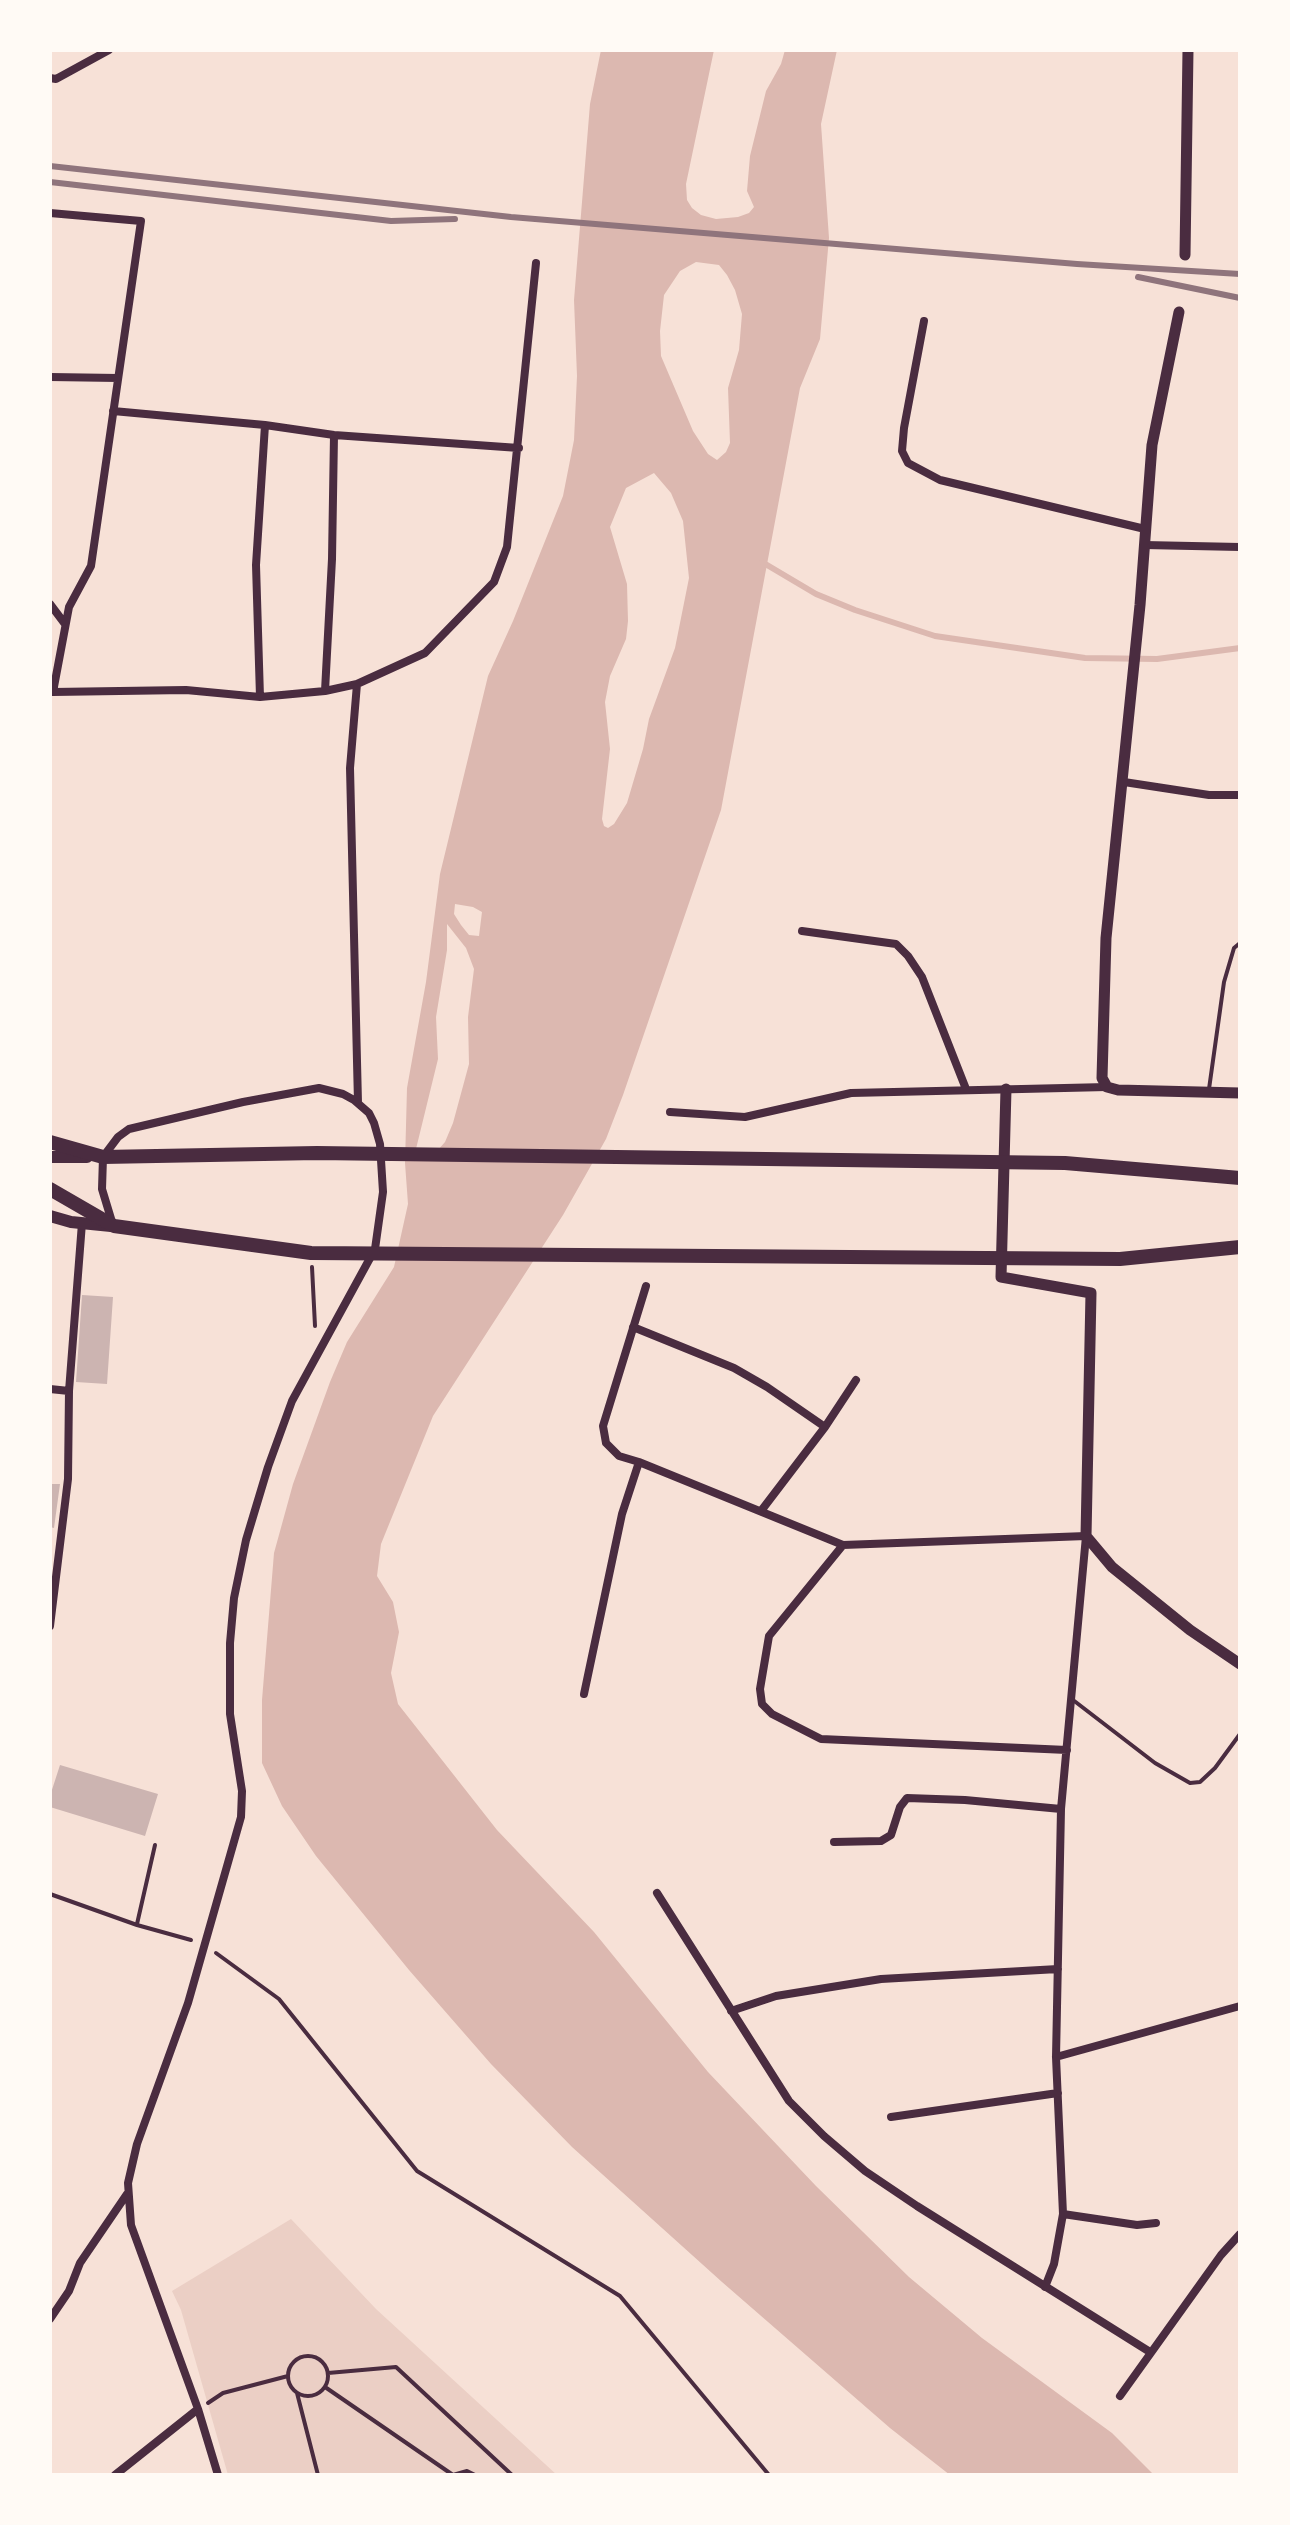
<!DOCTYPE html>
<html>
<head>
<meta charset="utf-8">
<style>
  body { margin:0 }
  #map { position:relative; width:1290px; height:2525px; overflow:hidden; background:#f7e1d7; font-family:"DejaVu Sans",sans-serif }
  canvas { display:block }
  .frame { position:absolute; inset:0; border:52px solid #fffaf5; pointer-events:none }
</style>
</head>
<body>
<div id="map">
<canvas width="1290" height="2525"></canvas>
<div class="frame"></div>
</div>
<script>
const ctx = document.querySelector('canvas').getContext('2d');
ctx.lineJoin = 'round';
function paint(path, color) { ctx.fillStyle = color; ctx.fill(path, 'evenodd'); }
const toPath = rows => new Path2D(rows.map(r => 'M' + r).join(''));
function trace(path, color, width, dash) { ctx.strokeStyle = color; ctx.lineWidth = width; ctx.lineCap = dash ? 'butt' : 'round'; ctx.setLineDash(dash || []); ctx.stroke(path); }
paint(toPath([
  [291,2219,376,2309,557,2475,228,2475,181,2310,172,2291]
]), '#ebcfc5');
paint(toPath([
  [601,50,714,50,686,184,687,200,692,208,701,215,716,219,738,217,749,213,754,207,747,191,750,156,766,91,781,64,785,50,837,50,821,124,829,238,820,339,800,388,721,810,623,1095,606,1139,563,1215,433,1416,381,1544,377,1576,393,1602,399,1632,391,1673,398,1704,497,1830,594,1932,708,2072,816,2186,909,2277,982,2338,1112,2433,1154,2475,950,2475,890,2428,722,2282,572,2147,491,2064,409,1970,316,1856,282,1806,262,1763,262,1700,274,1553,293,1484,330,1382,347,1342,394,1267,408,1204,405,1163,407,1088,426,982,440,874,488,676,513,621,563,496,574,440,577,376,574,300,590,104],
  [696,262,719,265,727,275,735,290,742,314,739,350,728,388,730,443,726,452,717,460,708,454,693,431,661,356,660,331,664,295,680,271],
  [654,473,671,493,683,521,689,578,675,648,649,719,643,749,627,803,614,824,608,828,604,826,602,819,610,749,605,702,610,676,626,639,628,621,627,584,610,527,626,488],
  [455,904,473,907,482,912,479,936,469,935,461,925,454,914],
  [447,924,466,948,474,969,468,1017,469,1064,453,1123,445,1142,430,1159,415,1153,438,1059,436,1017,447,950]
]), '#dcb8b0');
trace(toPath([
  [762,562,816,594,855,610,935,636,1085,658,1157,659,1240,648]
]), '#dcb8b0', 6);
paint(toPath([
  [82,1295,113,1297,107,1384,76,1382],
  [50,1484,60,1484,54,1528,50,1527],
  [60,1765,158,1794,145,1836,50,1807,50,1796]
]), '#ccb4b1');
trace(toPath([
  [312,1267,315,1326],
  [50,1894,137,1925,191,1940],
  [137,1924,155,1845],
  [216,1953,279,1999,417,2171,620,2296,769,2475],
  '288 2376a20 20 0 1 1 40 0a20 20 0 1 1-40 0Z',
  [328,2373,396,2367,512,2475],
  [325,2387,453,2475,467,2471,475,2475],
  [297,2393,318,2475],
  [208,2403,223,2393,288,2376]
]), '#4a2c40', 4);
trace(toPath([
  [1209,1089,1224,982,1234,948,1240,943],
  [1073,1700,1155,1763,1190,1783,1200,1782,1215,1768,1240,1734]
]), '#4a2c40', 4);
trace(toPath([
  [50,78,56,79,109,50],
  [50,213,141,221,91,566,69,607,53,692,186,690,260,697,325,691,357,684,425,653,494,582,507,547,536,263],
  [924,321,904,428,902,451,908,463,940,480,1145,529],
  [50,377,118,378],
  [113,411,265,425,334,435,519,448],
  [1144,545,1240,547],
  [50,604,65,624],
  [357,684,350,768,358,1103],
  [325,691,332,559,334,435],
  [260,697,256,565,265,425],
  [1124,782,1209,795,1240,795],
  [802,931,896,944,908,956,922,977,966,1089],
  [670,1112,745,1117,851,1093,1107,1087],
  [112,1222,102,1189,103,1157,118,1137,129,1129,243,1102,319,1088,343,1094,354,1100,369,1113,374,1123,380,1144,383,1192,375,1249,292,1401,268,1467,246,1540,234,1598,230,1643,230,1714,242,1791,241,1817,188,2003,137,2144,128,2183,131,2225,198,2409,115,2475],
  [646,1286,603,1426,606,1443,619,1456,639,1462,843,1545,1086,1536,1061,1809,1056,2057,1063,2214,1054,2264,1045,2287],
  [633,1327,734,1368,767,1387,825,1427],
  [50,1389,69,1391],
  [761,1511,825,1427,856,1380],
  [843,1545,769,1636,760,1689,762,1704,772,1714,821,1739,1067,1750],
  [50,1626,68,1479,69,1391,82,1223],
  [584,1694,622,1514,639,1462],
  [834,1842,881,1841,891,1835,900,1807,907,1798,965,1800,1061,1809],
  [657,1893,789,2101,824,2136,865,2171,917,2206,1150,2352],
  [731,2011,776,1996,881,1979,1058,1969],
  [1056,2057,1240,2006],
  [891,2117,1058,2093],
  [1063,2214,1137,2225,1156,2223],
  [50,2319,69,2291,80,2263,127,2194],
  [1120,2396,1221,2255,1240,2234],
  [198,2409,218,2475]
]), '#4a2c40', 8);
trace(toPath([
  [1185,255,1188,50],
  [1179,312,1152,445,1140,605,1106,938,1102,1078,1107,1087,1118,1090,1240,1093],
  [1006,1089,1001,1277,1091,1293,1086,1536,1112,1567,1190,1630,1240,1664]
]), '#4a2c40', 11);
trace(toPath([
  [50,1157,87,1157],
  [50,1216,71,1222,111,1226]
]), '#4a2c40', 12);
trace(toPath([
  [50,1142,103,1157,317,1153,1065,1163,1240,1178],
  [50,1189,114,1226,311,1253,1120,1259,1240,1247]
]), '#4a2c40', 14);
trace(toPath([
  [50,166,511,217,1077,264,1240,274],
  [50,182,391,221,455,219],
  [1138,277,1240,298]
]), '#8f747c', 6);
</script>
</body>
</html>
